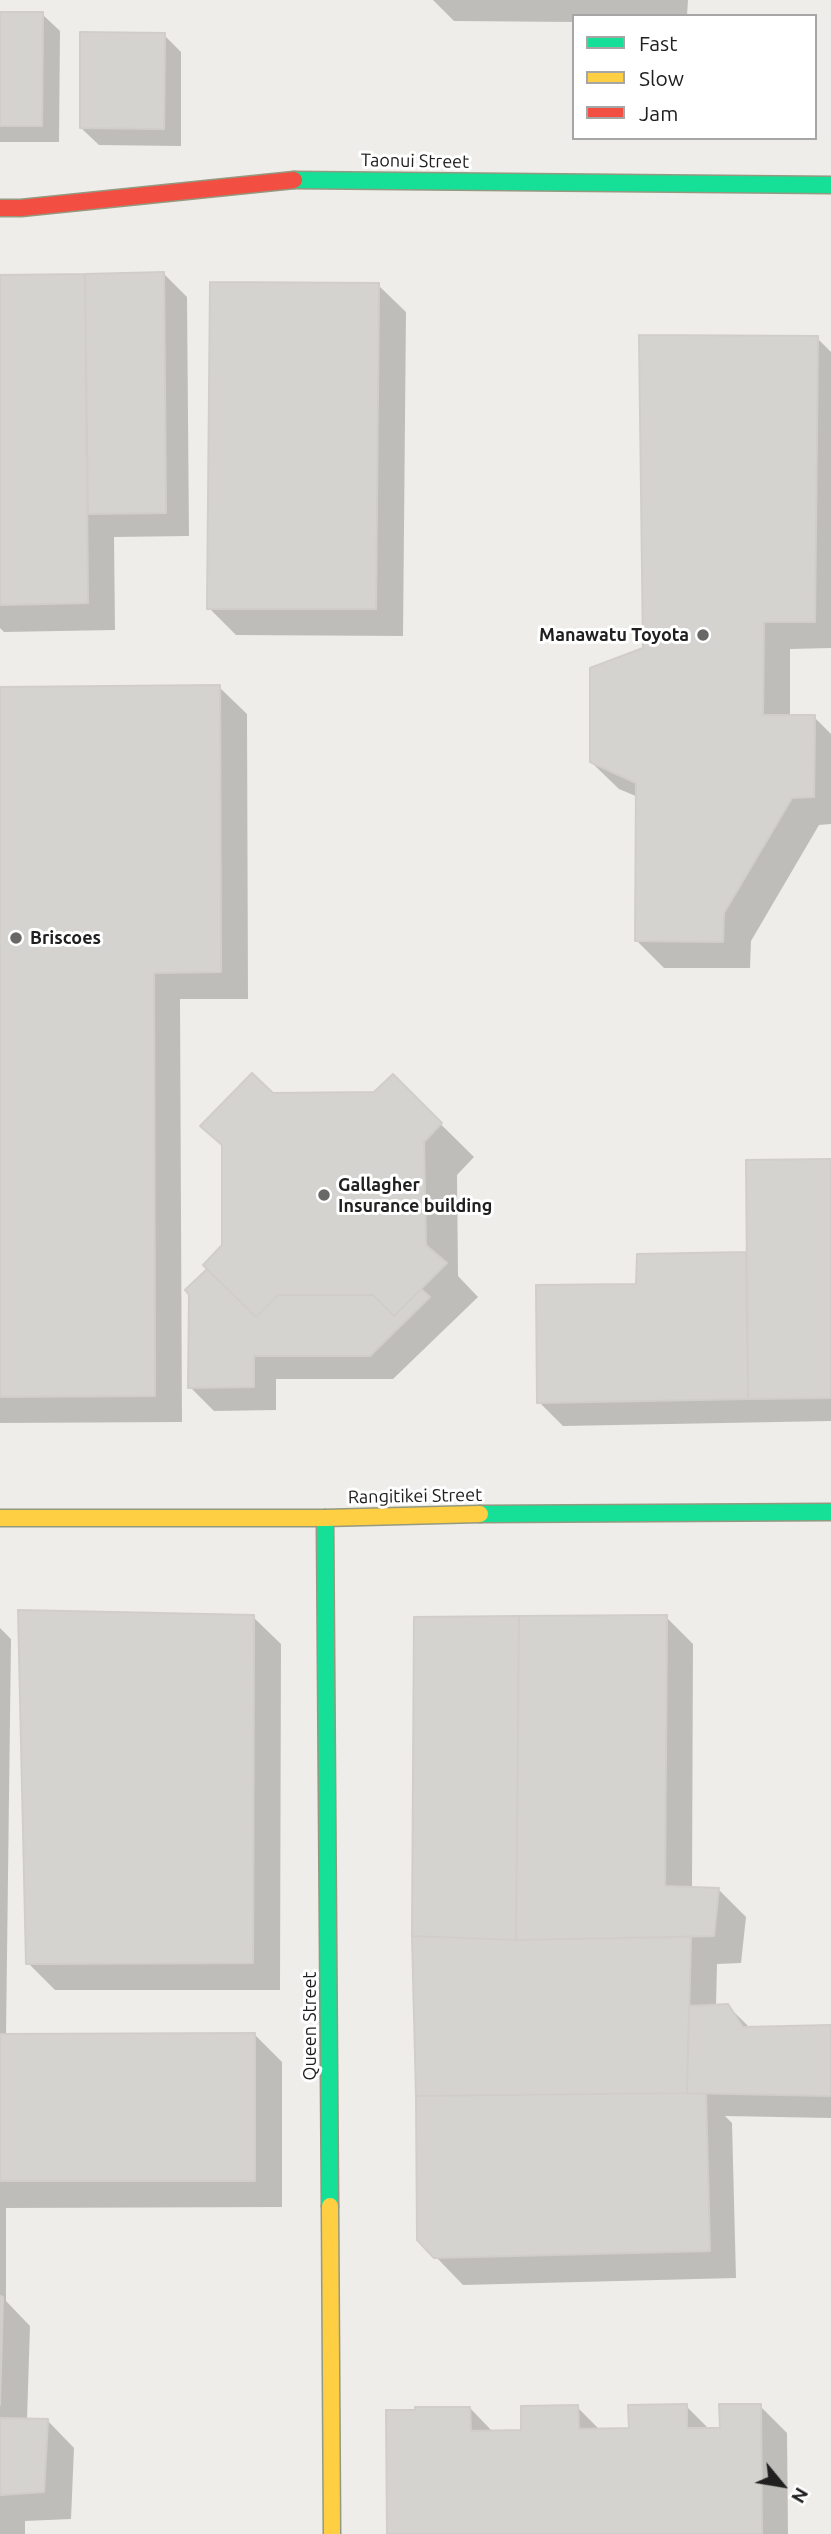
<!DOCTYPE html>
<html>
<head>
<meta charset="utf-8">
<style>
  body { margin:0 }
  #map { position:relative; width:831px; height:2534px; overflow:hidden; background:#eeede9; font-family:Ubuntu,sans-serif }
  canvas { display:block }
  .legend { position:absolute; left:572px; top:14px; width:245px; height:126px; box-sizing:border-box; background:#fff; border:2px solid #a6a6a6; margin:0; padding:9px 12px; list-style:none; font-size:21px; color:#202020 }
  .legend li { display:flex; align-items:center; gap:14px; height:35px }
  .legend b { width:35px; border:2px solid #a6a6a6 }
  .north { position:absolute; left:747px; top:2450px; width:70px; height:70px; -webkit-text-stroke:5px #fff; paint-order:stroke; rotate:120deg; font-size:19px; font-weight:700; line-height:28px; text-align:center; color:#202020 }
  .north::after { content:''; display:block; margin:auto; width:24px; height:32px; background:#202020; clip-path:polygon(50% 0,100% 100%,50% 72%,0 100%) }
</style>
</head>
<body>
<div id="map">
<canvas width="831" height="2534"></canvas>
<ul class="legend">
<li><b style="height:9px;background:#16e098"></b>Fast</li>
<li><b style="height:9px;background:#ffcf43"></b>Slow</li>
<li><b style="height:9px;background:#f24e42"></b>Jam</li>
</ul>
<div class="north">N</div>
</div>
<script>
const ctx = document.querySelector('canvas').getContext('2d');
ctx.lineJoin = 'round';
function paint(path, color) { ctx.fillStyle = color; ctx.fill(path, 'evenodd'); }
const toPath = rows => new Path2D(rows.map(r => 'M' + r).join(''));
function trace(path, color, width, dash) { ctx.strokeStyle = color; ctx.lineWidth = width; ctx.lineCap = dash ? 'butt' : 'round'; ctx.setLineDash(dash || []); ctx.stroke(path); }
function write(font, color, halo, rows, align = 'center') {
  ctx.font = font + ' Ubuntu,sans-serif'; ctx.lineWidth = 6; ctx.setLineDash([]); ctx.textBaseline = 'middle'; ctx.strokeStyle = halo; ctx.fillStyle = color; for (const [text, x, y, turn = 0] of rows) {
    ctx.save(); ctx.translate(x, y); ctx.rotate((+turn || 0) * Math.PI / 180); ctx.textAlign = isNaN(turn) ? turn : align; if (halo) ctx.strokeText(text, 0, 0); ctx.fillText(text, 0, 0); ctx.restore();
  }
}
paint(toPath([
  [433,0,688,0,687,16,574,16,574,22,454,21],
  [0,13,42,14,60,31,59,142,0,142],
  [164,35,181,52,181,146,99,145,81,128],
  [164,274,187,297,189,536,114,537,115,630,4,632,0,628,0,276],
  [378,285,406,312,403,636,236,635,209,608],
  [817,338,831,352,831,648,790,649,790,717,814,717,831,734,831,824,819,825,751,941,750,968,664,968,637,941,638,797,619,789,591,762,645,649],
  [219,687,247,714,248,999,180,999,182,1422,0,1423,0,688],
  [393,1077,474,1157,457,1175,458,1276,478,1297,393,1379,276,1379,276,1410,214,1411,190,1387,191,1295,187,1291,210,1269,224,1246,224,1147,203,1126,272,1095,375,1094],
  [831,1160,831,1421,563,1426,539,1402,638,1285,638,1256,748,1254],
  [253,1617,281,1644,280,1990,55,1990,28,1963],
  [666,1617,693,1644,692,1888,718,1889,746,1917,741,1963,717,1964,716,2006,727,2005,751,2029,831,2027,831,2118,725,2116,732,2123,736,2278,463,2285,436,2257,413,1936],
  [0,1628,11,1639,6,2036,255,2035,282,2062,282,2207,6,2208,6,2301,30,2326,27,2420,47,2420,74,2448,71,2519,25,2521,25,2534,0,2534],
  [686,2406,710,2430,721,2430,760,2406,787,2433,788,2534,389,2534,470,2408,493,2432,523,2432,577,2407,600,2430,631,2430]
]), '#0003');
const building = toPath([
  [0,12,43,12,42,126,0,126,0,12],
  [80,32,165,33,164,129,80,128,80,32],
  [164,272,166,513,88,514,85,274,164,272],
  [85,274,88,603,0,605,0,275,85,274],
  [210,282,379,283,376,609,207,609,210,282],
  [639,335,818,336,815,622,764,622,763,715,815,715,814,797,792,798,724,913,723,942,635,941,636,783,590,762,590,668,643,648,639,335],
  [220,685,221,972,154,973,155,1396,0,1397,0,687,220,685],
  [252,1073,273,1093,374,1092,393,1074,442,1123,424,1142,426,1245,447,1263,394,1316,373,1295,278,1295,256,1317,203,1265,222,1245,222,1145,200,1126,252,1073],
  [831,1159,831,1398,748,1399,746,1160,831,1159],
  [746,1252,748,1399,537,1403,536,1285,636,1284,637,1254,746,1252],
  [207,1269,256,1317,278,1295,373,1295,394,1316,421,1289,430,1297,370,1356,254,1356,254,1387,188,1388,189,1295,185,1290,207,1269],
  [18,1610,254,1615,253,1963,26,1964,18,1610],
  [667,1615,665,1886,719,1888,714,1936,516,1940,519,1616,667,1615],
  [519,1616,516,1940,412,1936,414,1617,519,1616],
  [412,1936,516,1940,691,1937,687,2093,416,2096,412,1936],
  [728,2004,743,2027,831,2025,831,2096,687,2093,689,2006,728,2004],
  [255,2033,255,2181,0,2181,0,2034,255,2033],
  [687,2093,706,2094,710,2251,434,2258,417,2240,416,2096,687,2093],
  [0,2296,3,2297,0,2405,0,2296],
  [687,2404,687,2428,720,2428,719,2404,761,2404,762,2534,387,2534,386,2410,415,2410,415,2407,470,2407,471,2431,521,2430,521,2406,578,2405,579,2429,629,2428,628,2405,687,2404],
  [0,2418,48,2419,44,2492,0,2495,0,2418]
]);
paint(building, '#d5d3d0');
trace(building, '#d1ceca', 2);
const fast = toPath([
  [294,180,831,185],
  [480,1514,831,1512],
  [325,1518,330,2206]
]);
const slow = toPath([
  [0,1518,325,1518,480,1514],
  [330,2206,332,2534]
]);
const jam = toPath([
  [0,208,21,208,294,180]
]);
trace(fast, '#94997f', 19);
trace(slow, '#94997f', 19);
trace(jam, '#94997f', 19);
trace(fast, '#16e098', 16);
trace(slow, '#ffcf43', 16);
trace(jam, '#f24e42', 16);
for (const [x, y, r, color] of [
  [703,635,7,"#686866"],
  [16,938,7,"#686866"],
  [324,1195,7,"#686866"]
]) { const dot = new Path2D(); dot.arc(x, y, r, 0, 2 * Math.PI); ctx.fillStyle = color; ctx.fill(dot); trace(dot, '#fff', 2.5); }
write('18px', '#202020', '#fff', [
  ["Taonui Street",415,161,1],
  ["Rangitikei Street",415,1496,-1],
  ["Queen Street",310,2026,-90]
]);
write('bold 18px', '#202020', '#fff', [
  ["Manawatu Toyota",689,635,"right"],
  ["Briscoes",30,938],
  ["Gallagher",338,1185],
  ["Insurance building",338,1206]
], 'left');
</script>
</body>
</html>
